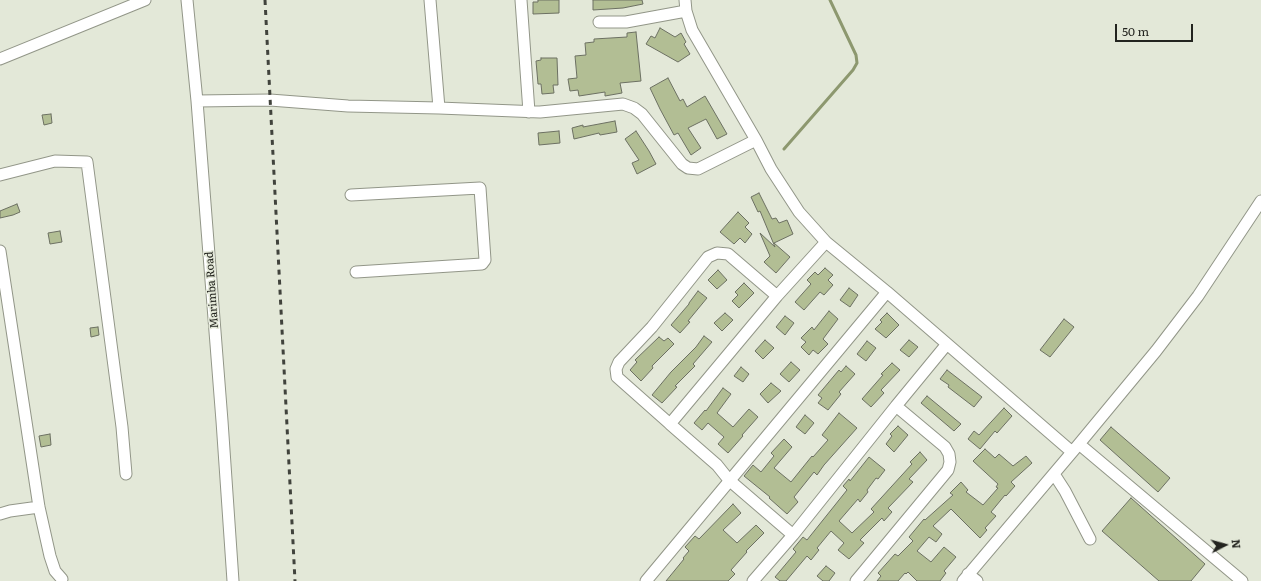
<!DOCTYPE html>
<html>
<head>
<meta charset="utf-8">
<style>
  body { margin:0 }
  #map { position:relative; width:1261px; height:581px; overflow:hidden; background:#e3e8d8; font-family:Literata,serif }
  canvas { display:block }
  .north { position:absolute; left:1205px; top:525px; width:40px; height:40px; -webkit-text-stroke:3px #e3e8d8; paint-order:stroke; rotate:84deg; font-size:11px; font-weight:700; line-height:16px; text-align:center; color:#23241f }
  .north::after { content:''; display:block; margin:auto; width:14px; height:18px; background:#23241f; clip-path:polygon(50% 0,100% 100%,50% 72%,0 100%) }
  .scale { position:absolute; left:1115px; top:24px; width:78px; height:18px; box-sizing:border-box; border:2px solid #23241f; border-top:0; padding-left:5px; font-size:12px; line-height:14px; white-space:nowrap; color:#23241f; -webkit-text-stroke:3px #e3e8d8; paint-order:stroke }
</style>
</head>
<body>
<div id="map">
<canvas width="1261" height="581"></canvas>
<div class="north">N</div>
<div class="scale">50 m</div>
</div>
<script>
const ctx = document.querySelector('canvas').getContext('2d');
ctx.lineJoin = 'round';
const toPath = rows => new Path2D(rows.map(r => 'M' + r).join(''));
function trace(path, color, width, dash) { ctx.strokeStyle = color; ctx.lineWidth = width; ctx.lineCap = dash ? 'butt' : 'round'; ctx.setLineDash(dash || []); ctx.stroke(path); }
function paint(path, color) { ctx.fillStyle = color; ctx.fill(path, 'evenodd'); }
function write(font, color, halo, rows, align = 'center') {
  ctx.font = font + ' Literata,serif'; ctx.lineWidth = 3; ctx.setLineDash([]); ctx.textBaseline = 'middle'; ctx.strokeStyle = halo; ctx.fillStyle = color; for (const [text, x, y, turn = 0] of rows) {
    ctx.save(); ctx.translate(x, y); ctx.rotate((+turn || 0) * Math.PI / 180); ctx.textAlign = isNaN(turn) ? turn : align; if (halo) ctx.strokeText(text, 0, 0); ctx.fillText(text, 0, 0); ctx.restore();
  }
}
trace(toPath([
  [784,149,853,70,857,63,856,55,830,0]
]), '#8d986f', 3);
const building = toPath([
  [538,0,559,0,559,13,533,14,533,2,538,2,538,0],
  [593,0,642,0,643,4,623,8,593,10,593,0],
  [660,28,675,37,681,33,686,42,684,44,690,54,678,62,646,44,651,36,655,38,660,28],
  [636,32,641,81,620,83,622,93,605,96,605,92,579,96,578,90,570,91,568,79,577,78,575,56,586,55,585,43,594,42,594,39,627,37,627,33,636,32],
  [541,58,557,58,558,85,553,85,554,93,542,94,541,84,538,84,536,61,541,60,541,58],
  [668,78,680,101,683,99,687,107,705,96,727,134,717,139,706,119,688,128,701,148,691,155,678,133,674,135,660,109,650,88,668,78],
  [51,114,52,123,44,125,42,115,51,114],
  [615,121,617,132,600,135,599,133,574,139,572,128,583,125,583,127,615,121],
  [559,131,560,143,539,145,538,133,559,131],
  [636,131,649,151,656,164,637,174,632,163,639,160,625,139,636,131],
  [759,193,772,219,776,218,779,223,787,220,793,234,774,243,790,257,776,273,764,262,770,256,760,233,775,247,760,211,758,212,751,197,759,193],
  [17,204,20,212,13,215,0,218,0,211,17,204],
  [738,212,749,223,745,227,752,234,745,243,740,238,734,244,720,232,738,212],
  [60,231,62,242,50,244,48,233,60,231],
  [825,268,833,275,828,280,833,285,824,295,820,292,804,310,795,302,811,284,807,280,815,272,818,275,825,268],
  [718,270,727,280,717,289,708,280,718,270],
  [744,283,754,293,739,308,732,301,738,295,735,292,744,283],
  [849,288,858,295,850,307,840,300,849,288],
  [698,291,707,298,688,321,690,322,680,333,671,325,689,304,689,303,698,291],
  [829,311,838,319,823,339,828,344,818,354,813,350,809,355,801,347,806,342,801,338,812,327,814,330,829,311],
  [725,313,733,320,722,331,714,323,725,313],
  [887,313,899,325,886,338,875,329,882,322,880,320,887,313],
  [785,316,794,323,785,335,776,327,785,316],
  [1064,319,1074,327,1050,357,1040,350,1064,319],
  [98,327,99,335,91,337,90,328,98,327],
  [704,336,712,342,693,364,695,366,675,386,677,387,662,403,652,395,671,372,696,347,704,336],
  [659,337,664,341,668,338,674,344,652,366,653,368,641,381,630,370,637,362,635,360,659,337],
  [765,340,774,348,763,359,755,351,765,340],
  [909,340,918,347,909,357,900,350,909,340],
  [867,341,876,348,866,361,857,354,867,341],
  [791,362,800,370,789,382,780,374,791,362],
  [892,363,900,370,881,390,884,393,871,407,862,399,883,375,881,374,892,363],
  [846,366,855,374,839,392,841,394,828,410,818,403,822,398,818,395,839,370,841,372,846,366],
  [741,367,749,374,743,382,734,376,741,367],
  [947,370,982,397,974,407,948,387,949,385,940,379,947,370],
  [771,383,781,391,768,403,760,394,771,383],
  [723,388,731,394,717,413,733,427,749,409,758,417,742,435,743,436,728,453,718,444,724,437,708,423,702,430,694,423,705,410,706,411,723,388],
  [927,396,961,424,954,431,921,403,927,396],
  [1004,408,1012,416,997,433,995,431,980,449,968,439,974,431,979,435,1004,408],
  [839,413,857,428,824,465,817,475,814,472,794,497,798,502,787,514,769,498,770,497,744,476,753,465,761,472,774,456,771,453,784,439,792,447,774,468,791,482,812,456,813,457,828,440,822,435,839,413],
  [805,415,814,423,805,434,796,427,805,415],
  [898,426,908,435,894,452,886,444,892,436,890,434,898,426],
  [1111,427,1170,478,1158,492,1100,440,1111,427],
  [50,434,51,445,41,447,39,436,50,434],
  [985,449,995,458,999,454,1013,466,1026,456,1032,463,1011,482,1015,486,1006,496,1005,495,991,512,996,516,985,528,987,530,980,538,951,509,933,526,942,534,936,542,929,537,917,551,931,562,944,547,956,557,944,571,946,573,940,581,917,581,908,572,906,574,905,573,898,581,877,581,881,576,878,573,895,554,898,556,913,541,909,537,924,519,925,520,953,495,950,493,961,482,968,490,966,492,983,505,998,488,996,487,998,484,973,461,985,449],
  [920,452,927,460,909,479,913,482,888,508,892,512,884,521,882,518,860,540,864,543,849,559,838,550,844,543,831,531,817,548,819,550,811,560,807,556,786,581,780,581,775,577,796,552,793,549,803,537,807,540,847,490,843,486,849,479,850,481,869,457,885,470,878,479,876,478,867,490,868,492,860,502,858,499,839,521,852,533,874,512,871,509,912,464,910,462,920,452],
  [1131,498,1205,564,1191,581,1159,581,1102,531,1131,498],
  [733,504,741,513,723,530,737,543,756,525,764,533,746,551,747,552,731,570,735,574,728,581,666,581,684,559,683,558,689,551,685,547,695,536,699,539,733,504],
  [826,566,835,573,829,581,823,581,817,576,826,566]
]);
paint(building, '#b2be94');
trace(building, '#6c7062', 1);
const minor = toPath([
  [187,0,197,101,222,421,233,581],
  [430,0,439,108],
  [521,0,529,112],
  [685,0,686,11,692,30,756,140,771,169,799,212,826,242,887,292,1072,452],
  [599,22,626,22,686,11],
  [0,59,145,0],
  [197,101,270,100,348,106,439,108,540,112,623,104,634,108,642,114,682,164,688,168,698,169,756,140],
  [0,175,55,161,87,162,122,427,126,474],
  [351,195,480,188,485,260,482,264,356,272],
  [0,251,39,507,50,556,55,571,62,579],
  [670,424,617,377,616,369,619,362,652,327,708,257,717,253,728,254,777,296],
  [1079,444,1242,581],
  [1054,474,1065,491,1090,539],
  [0,514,10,511,39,507],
  [793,535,729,480,717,465,670,424,777,296,826,242],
  [968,574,977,581],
  [646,581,887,292],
  [753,581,793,535,896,406],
  [856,581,948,470,950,462,949,454,945,447,896,406,947,344],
  [963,581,1079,444,1156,351,1198,296,1261,201]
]);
trace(minor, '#929688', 13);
trace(minor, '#fff', 11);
trace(toPath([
  [265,0,295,581]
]), '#41433c', 3, [5, 5]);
write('11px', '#23241f', '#e3e8d8', [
  ["Marimba Road",212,290,-94]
]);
</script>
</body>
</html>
